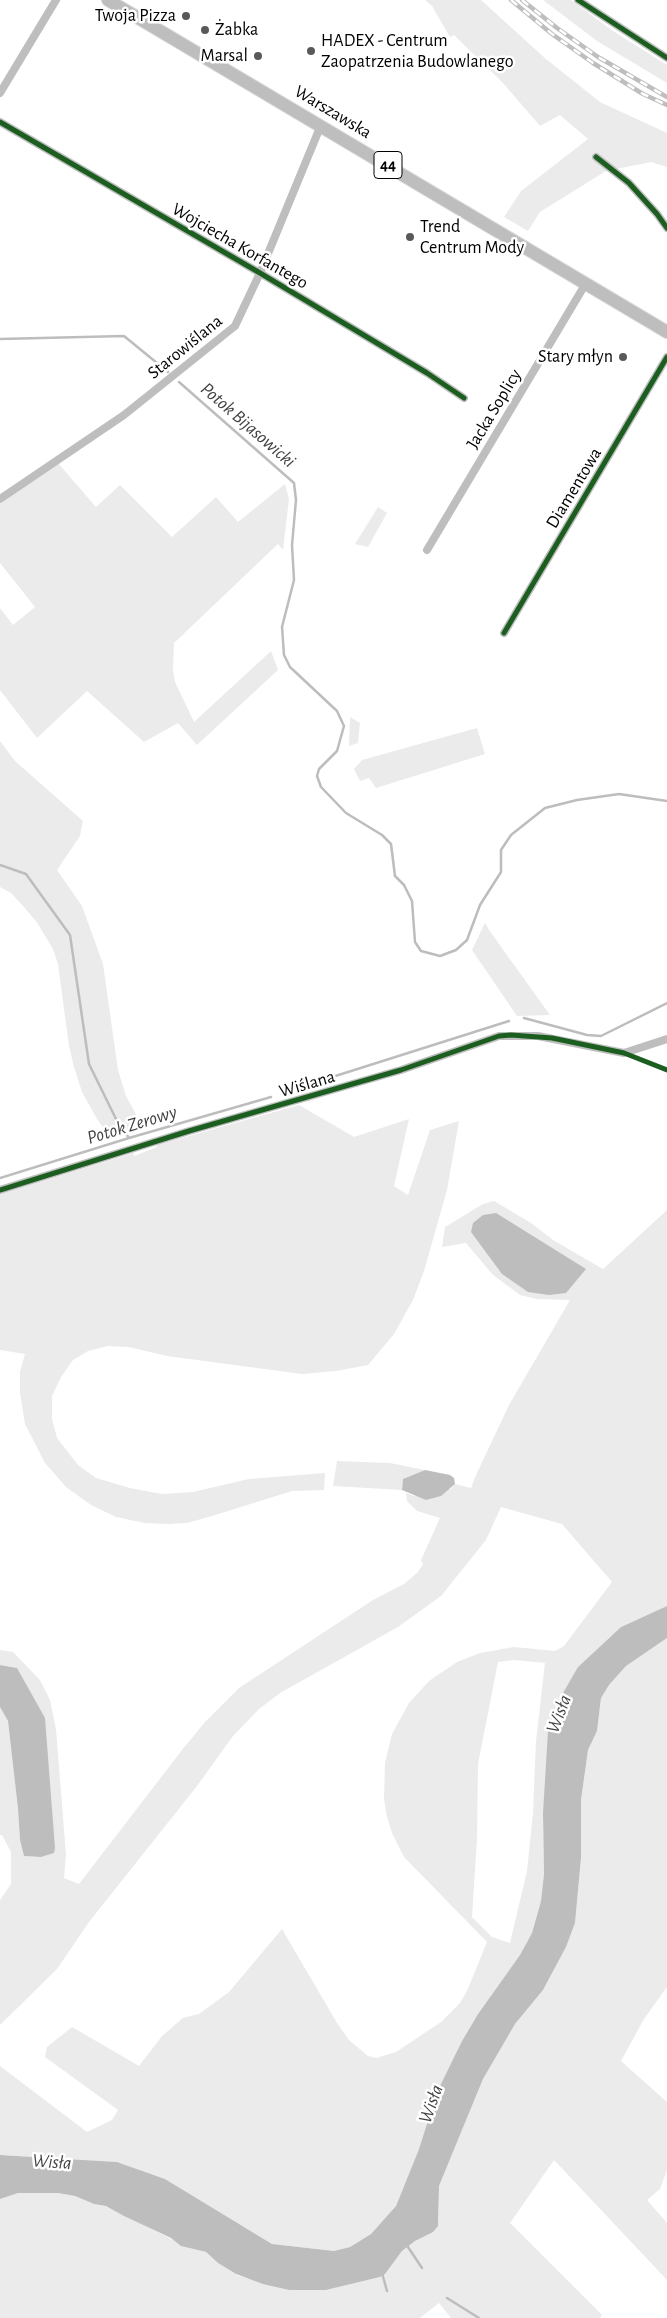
<!DOCTYPE html>
<html>
<head>
<meta charset="utf-8">
<style>
  body { margin:0 }
  canvas { display:block; background:#fff }
</style>
</head>
<body>
<canvas width="667" height="2318"></canvas>
<script>
const ctx = document.querySelector('canvas').getContext('2d');
ctx.lineJoin = 'round';
function paint(path, color) { ctx.fillStyle = color; ctx.fill(path, 'evenodd'); }
const toPath = rows => new Path2D(rows.map(r => 'M' + r).join(''));
function trace(path, color, width, dash) { ctx.strokeStyle = color; ctx.lineWidth = width; ctx.lineCap = dash ? 'butt' : 'round'; ctx.setLineDash(dash || []); ctx.stroke(path); }
function write(font, color, halo, rows, align = 'center') {
  ctx.font = font + ' "Alegreya Sans",sans-serif'; ctx.lineWidth = 5; ctx.setLineDash([]); ctx.textBaseline = 'middle'; ctx.strokeStyle = halo; ctx.fillStyle = color; for (const [text, x, y, turn = 0] of rows) {
    ctx.save(); ctx.translate(x, y); ctx.rotate((+turn || 0) * Math.PI / 180); ctx.textAlign = isNaN(turn) ? turn : align; if (halo) ctx.strokeText(text, 0, 0); ctx.fillText(text, 0, 0); ctx.restore();
  }
}
paint(toPath([
  [425,0,481,0,546,59,600,102,667,133,667,167,651,162,606,171,540,212,528,231,504,217,521,191,588,139,560,115,540,126,503,83,454,35,450,37,432,6],
  [543,0,571,0,613,31,667,65,667,83,597,41],
  [58,463,96,507,120,485,172,537,216,497,238,522,285,484,289,499,283,550,278,544,174,643,173,671,175,682,194,722,271,651,278,670,197,745,178,723,144,742,87,691,37,738,0,690,0,608,13,625,35,607,0,563,0,504],
  [378,507,387,513,368,547,355,544],
  [350,717,360,723,358,743,349,746],
  [477,728,485,754,376,788,369,778,360,781,354,769,362,760],
  [0,741,15,761,83,821,80,836,57,870,82,906,103,964,118,1070,126,1096,144,1129,110,1138,97,1119,82,1092,74,1067,69,1046,58,964,53,949,36,921,23,906,11,893,0,887],
  [485,923,489,930,550,1015,517,1016,472,950],
  [299,1105,354,1137,409,1119,394,1186,408,1195,430,1130,459,1121,447,1190,424,1271,413,1300,394,1334,368,1365,336,1371,302,1374,167,1356,129,1347,108,1346,88,1351,73,1360,61,1377,52,1396,52,1419,57,1438,78,1465,96,1478,130,1488,162,1494,193,1492,249,1479,325,1473,324,1490,292,1491,212,1516,187,1523,168,1524,145,1523,116,1517,91,1505,66,1487,45,1463,25,1424,20,1393,20,1372,25,1354,0,1350,0,1194,134,1153,134,1156,157,1147,157,1145],
  [494,1201,531,1223,553,1240,603,1269,667,1210,667,1606,621,1627,578,1667,543,1813,544,1874,541,1901,532,1933,520,1955,478,2014,462,2041,437,2092,419,2149,396,2206,371,2234,350,2247,334,2251,272,2244,165,2179,117,2162,0,2155,0,2066,87,2132,112,2120,118,2110,45,2057,47,2047,72,2027,139,2066,162,2036,183,2018,199,2014,229,1992,282,1929,337,2023,349,2040,368,2056,376,2058,396,2052,441,2022,460,2003,467,1991,487,1942,404,1857,392,1833,387,1817,384,1799,385,1763,392,1734,409,1703,429,1681,457,1662,480,1653,514,1647,555,1651,564,1646,612,1582,562,1524,501,1507,486,1540,441,1596,398,1627,280,1693,259,1709,233,1736,197,1786,89,1922,57,1969,0,2025,0,1900,11,1884,11,1852,2,1835,0,1835,0,1707,8,1721,18,1809,20,1840,24,1856,41,1857,53,1853,17,1668,0,1665,0,1650,13,1652,40,1680,50,1700,56,1729,66,1855,64,1878,79,1884,182,1750,205,1722,239,1688,373,1600,404,1584,418,1572,423,1564,421,1560,440,1518,417,1511,407,1501,406,1493,414,1496,451,1489,455,1484,471,1488,476,1475,509,1405,570,1300,537,1299,520,1295,493,1275,466,1243,442,1247,445,1227,483,1204],
  [514,1660,545,1663,536,1741,533,1813,527,1871,510,1943,492,1937,472,1917,477,1839,478,1764,498,1662],
  [337,1461,390,1463,425,1470,403,1479,402,1490,333,1486],
  [667,1638,667,1987,644,2019,621,2061,667,2102,667,2170,660,2189,647,2200,667,2223,667,2280,554,2160,510,2223,602,2315,600,2318,451,2318,439,2303,420,2318,0,2318,0,2199,18,2193,58,2193,75,2196,94,2204,106,2206,189,2248,206,2252,218,2263,239,2276,289,2290,326,2290,380,2277,385,2274,402,2251,415,2241,433,2231,438,2226,439,2186,483,2079,515,2024,543,1990,566,1947,575,1923,581,1858,581,1800,588,1750,597,1731,601,1698,609,1685,626,1666]
]), '#ebebeb');
paint(toPath([
  [496,1213,586,1269,566,1293,549,1295,528,1292,502,1274,471,1232,473,1223,483,1215],
  [425,1470,450,1475,454,1478,455,1484,441,1496,426,1500,402,1490,403,1479],
  [667,1606,667,1638,626,1666,609,1685,601,1698,597,1731,588,1750,581,1800,581,1858,575,1923,566,1947,543,1990,515,2024,483,2079,439,2186,438,2226,433,2232,415,2241,402,2251,385,2274,380,2277,326,2290,289,2290,263,2284,236,2274,218,2263,206,2252,181,2246,171,2238,124,2216,106,2206,94,2204,75,2196,58,2193,18,2193,0,2199,0,2155,117,2162,165,2179,272,2244,334,2251,350,2247,371,2234,396,2206,419,2149,437,2092,462,2041,478,2014,520,1955,532,1933,541,1901,544,1874,543,1813,548,1731,559,1700,578,1667,621,1627],
  [0,1665,17,1668,45,1718,55,1848,54,1853,41,1857,24,1856,20,1840,18,1809,8,1721,0,1707]
]), '#bdbdbd');
trace(toPath([
  [0,339,124,336,168,372],
  [179,382,294,483,296,500,292,545,294,580,282,627,284,655,290,667,337,711,344,726,337,751,319,769,317,776,321,787,346,813,382,835,391,844,395,876,404,885,412,901,415,942,421,951,440,956,456,950,467,940,480,905,501,872,501,850,511,835,545,808,577,800,619,794,667,801],
  [0,865,26,874,70,935,89,1064,116,1119,129,1138],
  [524,1018,587,1035,601,1036,667,1003],
  [288,1091,509,1021],
  [0,1178,129,1138,271,1097],
  [406,2244,422,2268],
  [382,2273,387,2291],
  [447,2298,479,2318]
]), '#bdbdbd', 2.5);
const primary = toPath([
  [108,0,667,332]
]);
trace(primary, '#dbdbdb', 14);
trace(toPath([
  [578,0,667,58],
  [0,93,56,0],
  [0,122,260,273,427,373,464,398],
  [596,157,629,183,657,214,667,228],
  [0,499,124,415,235,326,260,273,321,125],
  [427,550,586,283],
  [504,633,667,357],
  [0,1190,189,1131,401,1070,499,1036,538,1036,624,1053,667,1039]
]), '#bebebe', 8);
trace(primary, '#bebebe', 12);
const rail = toPath([
  [511,0,552,34,593,63,643,94,667,105],
  [522,0,557,28,598,57,667,97]
]);
trace(rail, '#bebebe', 4.5);
trace(rail, '#fff', 2.5, [8]);
trace(toPath([
  [578,0,667,58],
  [0,122,260,273,427,373,464,398],
  [596,157,629,183,657,214,667,228],
  [504,633,667,357],
  [0,1190,189,1131,401,1070,499,1036,511,1035,552,1038,624,1053,667,1070]
]), '#1b5e20', 5);
for (const [x, y, r, color] of [
  [186,16,5,"#595959"],
  [205,30,5,"#595959"],
  [311,51,5,"#595959"],
  [258,56,5,"#595959"],
  [410,237,5,"#595959"],
  [623,357,5,"#595959"]
]) { const dot = new Path2D(); dot.arc(x, y, r, 0, 2 * Math.PI); ctx.fillStyle = color; ctx.fill(dot); trace(dot, '#fff', 2); }
for (const [x, y, w] of [
  [388,165,28]
]) { const box = new Path2D(); box.roundRect(x - w / 2, y - 13.5, w, 27, 4); ctx.fillStyle = '#fff'; ctx.fill(box); trace(box, '#000', 1); }
write('bold 16px', '#000', null, [
  ["44",388,165]
]);
write('18px', '#000', '#fff', [
  ["Twoja Pizza",176,16],
  ["Żabka",215,30,"left"],
  ["HADEX - Centrum",321,41,"left"],
  ["Zaopatrzenia Budowlanego",321,62,"left"],
  ["Marsal",248,56],
  ["Trend",420,227,"left"],
  ["Centrum Mody",420,248,"left"],
  ["Stary młyn",613,357]
], 'right');
write('18px', '#000', '#fff', [
  ["Warszawska",333,112,31],
  ["Wojciecha Korfantego",240,246,30],
  ["Starowiślana",185,347,-39],
  ["Jacka Soplicy",494,409,-59],
  ["Diamentowa",574,488,-59],
  ["Wiślana",307,1084,-16]
]);
write('italic 19px', '#424242', '#fff', [
  ["Potok Bijasowicki",248,425,41],
  ["Potok Zerowy",132,1125,-17],
  ["Wisła",559,1714,-69],
  ["Wisła",431,2104,-70],
  ["Wisła",52,2162,4]
]);
</script>
</body>
</html>
